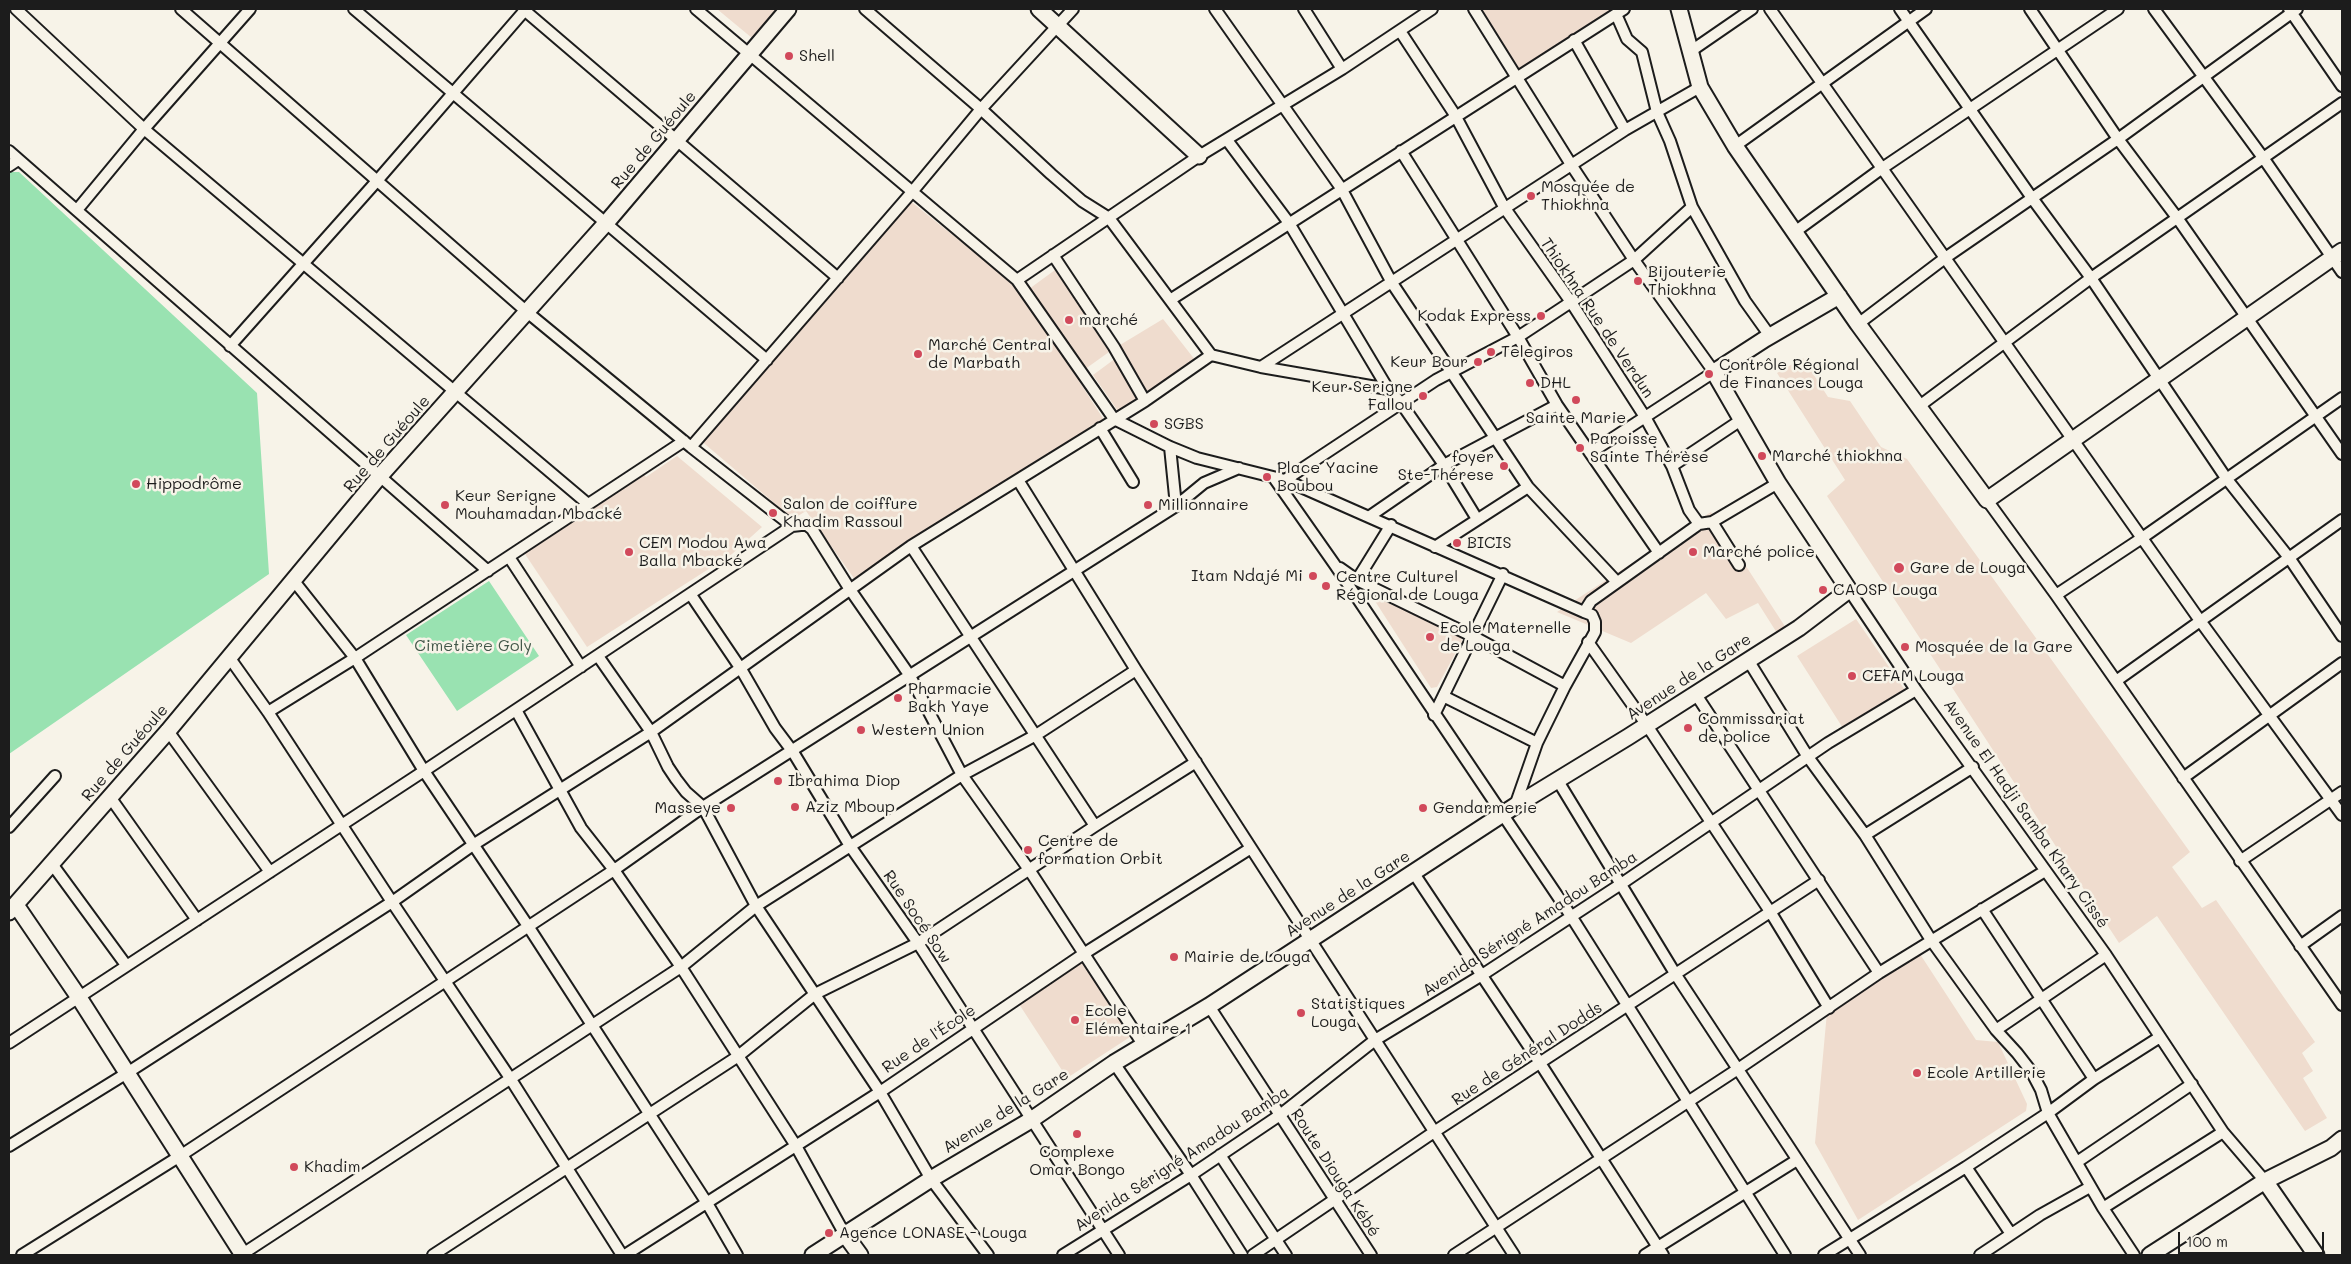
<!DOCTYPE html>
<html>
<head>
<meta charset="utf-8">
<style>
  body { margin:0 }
  #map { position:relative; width:2351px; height:1264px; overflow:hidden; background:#f7f3e8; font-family:Mali,sans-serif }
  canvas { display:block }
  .frame { position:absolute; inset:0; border:10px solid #1c1c1c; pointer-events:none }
  .scale { position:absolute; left:2178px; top:1232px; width:146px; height:22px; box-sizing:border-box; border:2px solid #1c1c1c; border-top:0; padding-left:6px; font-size:15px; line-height:18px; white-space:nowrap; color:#1c1c1c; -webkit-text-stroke:4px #f7f3e8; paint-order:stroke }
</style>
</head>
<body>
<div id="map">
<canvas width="2351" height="1264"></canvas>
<div class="frame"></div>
<div class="scale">100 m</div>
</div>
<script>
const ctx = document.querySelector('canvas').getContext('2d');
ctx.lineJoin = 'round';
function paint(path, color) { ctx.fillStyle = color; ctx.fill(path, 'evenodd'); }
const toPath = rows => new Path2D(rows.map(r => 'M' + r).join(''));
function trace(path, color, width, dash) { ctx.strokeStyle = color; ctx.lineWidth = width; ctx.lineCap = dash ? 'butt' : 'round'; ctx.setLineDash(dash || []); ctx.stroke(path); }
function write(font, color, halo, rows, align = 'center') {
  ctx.font = font + ' Mali,sans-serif'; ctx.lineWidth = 5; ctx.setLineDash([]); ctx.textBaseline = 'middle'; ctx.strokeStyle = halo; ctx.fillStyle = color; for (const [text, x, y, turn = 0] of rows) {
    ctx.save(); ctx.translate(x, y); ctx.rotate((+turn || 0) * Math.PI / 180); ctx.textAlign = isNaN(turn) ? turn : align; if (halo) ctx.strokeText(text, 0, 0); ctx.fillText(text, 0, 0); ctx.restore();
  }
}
paint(toPath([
  [717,9,777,9,752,38],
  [1467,9,1617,9,1510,78],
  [909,200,1020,289,1104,420,856,581,806,511,793,519,699,439],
  [1055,270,1109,352,1081,372,1029,289],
  [1163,319,1199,365,1152,405,1120,345],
  [1116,358,1141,396,1120,414,1093,375],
  [1803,358,1828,397,1850,401,1881,447,1907,459,2190,852,2172,867,2202,908,2216,900,2315,1042,2302,1053,2313,1071,2303,1078,2327,1118,2305,1131,2157,916,2119,943,1827,496,1845,480,1777,373],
  [677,456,762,527,732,554,587,647,523,551,641,471,646,477],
  [1711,512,1786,628,1777,633,1758,603,1726,619,1706,593,1631,643,1557,612],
  [1376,592,1459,634,1462,641,1437,687,1431,688,1373,598],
  [1856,619,1909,696,1848,736,1797,656],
  [1918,951,1976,1040,1998,1042,2027,1104,2026,1111,1858,1220,1815,1143,1827,1012],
  [1082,962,1130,1037,1067,1078,1019,1004]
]), '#efdcce');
paint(toPath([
  [9,172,19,172,257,393,269,574,9,754],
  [489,581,539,656,457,711,406,635]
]), '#99e2b1');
const street = toPath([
  [16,9,144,129,588,504],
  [181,9,527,312,691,447,792,526],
  [354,9,767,360],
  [523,9,838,278],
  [696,9,1017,280,1114,419,1170,447,1197,458,1285,480,1584,612],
  [865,9,981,109,1051,174,1082,201,1109,218,1211,355,1261,367,1388,389],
  [1215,9,1341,188,1392,283,1528,487,1616,581],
  [1304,9,1342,69],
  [1474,9,1572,166,1634,260,1714,372,1590,453],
  [1770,9,2201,622,2342,815],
  [1900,9,2032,198,2091,278,2226,478,2290,559,2342,636],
  [2030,9,2118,139,2178,219,2342,454],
  [2154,9,2264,159,2342,272],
  [2289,9,2342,86],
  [1616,14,1627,39,1642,52,1657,112,1670,141,1692,207,1745,301,1770,336],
  [1400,31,1455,115,1504,207,1571,302,1645,417,1672,466,1741,420],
  [1574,40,1625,130],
  [1691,51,1752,9],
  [1227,140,1289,223,1388,389,1401,403,1444,465,1477,519],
  [1735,146,1926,9],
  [9,151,488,571],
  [1401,151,1518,337,1557,405,1659,553],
  [9,166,18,160],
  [77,210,144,129,250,9],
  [1796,231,1881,169,2118,9],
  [1053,255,1114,347,1145,401],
  [1017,280,1199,156,1342,69,1432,9],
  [1170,300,1624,9],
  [1858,324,1945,258,2118,139,2297,9],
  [230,346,376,182,526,9],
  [1261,367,1625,130,1700,87],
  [1918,407,2091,278,2342,103],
  [1100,428,1133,482],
  [691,447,912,192,981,109,1073,9],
  [1170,447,1176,506],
  [1672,466,1689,510,1699,524],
  [1274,478,1335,565,1571,916,1785,1255],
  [1018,480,1136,670,1514,1255],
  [1285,480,1436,380,1518,337,1571,302,1634,260,1692,207],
  [1987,500,2056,595,2342,1005],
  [1370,516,1444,465,1557,405],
  [1712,522,1739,565],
  [911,546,1095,826],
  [1435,547,1528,487],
  [509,557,581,667],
  [1340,568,1357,580,1474,637,1565,686],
  [1357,580,1391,525],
  [294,581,355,658,424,771,528,926,707,1203,737,1255],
  [1849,590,1916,690,2106,955,2223,1132,2265,1181],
  [691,595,741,669,775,728,793,752,850,846,918,943,1119,1255],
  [2056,595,2142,538,2342,398],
  [1588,642,1646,724,1771,913,1829,1008],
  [598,656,651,732,668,767,676,779,686,792,703,807,756,906,880,1092,931,1179,988,1255],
  [229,657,268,712,392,902,510,1078,622,1255],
  [1748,660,1808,757,1865,835,1931,940,1996,1030,2017,1053,2031,1071,2041,1090,2048,1113,2103,1208,2134,1255],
  [2116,681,2342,520],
  [1695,693,1879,973],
  [1445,697,1537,743],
  [516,710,581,828,614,870,681,967,796,1146,844,1233],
  [268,712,355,658,684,441],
  [1434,715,1503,574],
  [168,731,270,872],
  [2183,778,2342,663],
  [1558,781,1676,975,1860,1255],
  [110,797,197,920],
  [1515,806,1537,743,1565,686,1595,632,1595,622,1592,615,1584,612,1591,601,1699,524,1712,522,1778,483],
  [9,827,55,776],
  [1865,835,1973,767],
  [2240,861,2342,792],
  [52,864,126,965],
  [1413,872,1540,1063,1663,1255],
  [1982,909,2094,1079],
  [2300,946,2342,916],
  [1209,1006,1371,1255],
  [1996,1030,2106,955],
  [9,1043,424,771,792,526,801,525,807,525,812,529,849,588,910,676,962,775,1030,871,1144,1046],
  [1114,1063,1191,1175,1242,1255],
  [9,1146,127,1073,392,902,473,845,651,732,911,546,1145,401,1211,355],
  [1220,1155,1286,1255],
  [2077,1162,2192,1084],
  [1966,1167,2011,1234],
  [2103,1208,2223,1132],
  [22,1255,180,1156,614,870,703,807,1176,506,1204,483,1239,468],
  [241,1255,681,967,756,906,962,775,1036,735,1136,670],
  [433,1255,737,1057,815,994,918,943,1095,826,1196,762],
  [625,1255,880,1092,1085,953,1251,848],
  [1063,1255,1191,1175,1280,1115,1375,1040,1482,975,1621,884,1828,743,1916,690],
  [1253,1255,1434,1132,1819,880],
  [1454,1255,1738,1069,1879,973,2045,871],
  [1645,1255,1797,1160],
  [1824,1255,1966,1167,2048,1113,2094,1079,2160,1037],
  [1980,1255,2040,1215,2090,1187]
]);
const secondary = toPath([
  [1039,9,1199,156],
  [1679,9,1700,87,1735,146,1858,324,1987,500,2342,251],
  [16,905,78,996,243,1255],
  [9,912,168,731,379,477,607,222,788,9],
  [2265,1181,2316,1255],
  [844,1233,860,1255],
  [813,1255,931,1179,1031,1120,1114,1063,1209,1006,1515,806,1628,737,1799,628,1849,590,1778,483,1714,372,1765,339,1839,296],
  [2150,1255,2265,1181,2331,1148,2342,1139]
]);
trace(street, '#1c1c1c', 14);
trace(secondary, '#1c1c1c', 19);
trace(street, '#f7f3e8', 10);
trace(secondary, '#f7f3e8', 15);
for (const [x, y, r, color] of [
  [789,56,5,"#d1495b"],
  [1531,196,5,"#d1495b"],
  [1638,281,5,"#d1495b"],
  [1541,316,5,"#d1495b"],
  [1069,320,5,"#d1495b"],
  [1491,352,5,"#d1495b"],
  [918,354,5,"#d1495b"],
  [1478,362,5,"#d1495b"],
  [1709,374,5,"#d1495b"],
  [1530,383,5,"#d1495b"],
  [1423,396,5,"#d1495b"],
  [1576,400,5,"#d1495b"],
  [1154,424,5,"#d1495b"],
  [1580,448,5,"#d1495b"],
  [1762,456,5,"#d1495b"],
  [1504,466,5,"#d1495b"],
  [1267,477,5,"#d1495b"],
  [136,484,5,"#d1495b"],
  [445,505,5,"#d1495b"],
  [1148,505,5,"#d1495b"],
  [773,513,5,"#d1495b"],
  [1457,543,5,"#d1495b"],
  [629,552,5,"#d1495b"],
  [1693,552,5,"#d1495b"],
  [1899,568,6,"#d1495b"],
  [1313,576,5,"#d1495b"],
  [1326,586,5,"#d1495b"],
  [1823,590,5,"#d1495b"],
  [1430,637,5,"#d1495b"],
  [1905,647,5,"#d1495b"],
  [1852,676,5,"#d1495b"],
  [898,698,5,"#d1495b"],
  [1688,728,5,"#d1495b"],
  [861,730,5,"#d1495b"],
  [778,781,5,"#d1495b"],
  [795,807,5,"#d1495b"],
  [731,808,5,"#d1495b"],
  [1423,808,5,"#d1495b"],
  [1028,850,5,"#d1495b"],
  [1174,957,5,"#d1495b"],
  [1301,1013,5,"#d1495b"],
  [1075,1020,5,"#d1495b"],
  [1917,1073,5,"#d1495b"],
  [1077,1134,5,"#d1495b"],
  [294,1167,5,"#d1495b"],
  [829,1233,5,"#d1495b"]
]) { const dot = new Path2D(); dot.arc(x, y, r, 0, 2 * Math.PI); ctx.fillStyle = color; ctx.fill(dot); trace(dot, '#f7f3e8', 2); }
write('16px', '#1c1c1c', '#f7f3e8', [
  ["Shell",799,56],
  ["Mosquée de",1541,187],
  ["Thiokhna",1541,205],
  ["Bijouterie",1648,272],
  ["Thiokhna",1648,290],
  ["Kodak Express",1531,316,"right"],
  ["marché",1079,320],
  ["Marché Central",928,345],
  ["de Marbath",928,363],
  ["Telegiros",1501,352],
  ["Keur Bour",1468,362,"right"],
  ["Contrôle Régional",1719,365],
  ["de Finances Louga",1719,383],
  ["DHL",1540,383],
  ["Keur Serigne",1413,387,"right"],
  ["Fallou",1413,405,"right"],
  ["Sainte Marie",1576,418,"center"],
  ["SGBS",1164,424],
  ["Paroisse",1590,439],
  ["Sainte Thérèse",1590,457],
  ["Marché thiokhna",1772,456],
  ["foyer",1494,457,"right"],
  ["Ste-Thérese",1494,475,"right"],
  ["Place Yacine",1277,468],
  ["Boubou",1277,486],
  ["Hippodrôme",146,484],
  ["Keur Serigne",455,496],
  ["Mouhamadan Mbacké",455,514],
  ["Salon de coiffure",783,504],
  ["Khadim Rassoul",783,522],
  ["Millionnaire",1158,505],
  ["CEM Modou Awa",639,543],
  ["Balla Mbacké",639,561],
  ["BICIS",1467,543],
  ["Marché police",1703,552],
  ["Gare de Louga",1910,568],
  ["Itam Ndajé Mi",1303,576,"right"],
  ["Centre Culturel",1336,577],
  ["Régional de Louga",1336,595],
  ["CAOSP Louga",1833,590],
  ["Ecole Maternelle",1440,628],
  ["de Louga",1440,646],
  ["Mosquée de la Gare",1915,647],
  ["CEFAM Louga",1862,676],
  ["Pharmacie",908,689],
  ["Bakh Yaye",908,707],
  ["Commissariat",1698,719],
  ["de police",1698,737],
  ["Western Union",871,730],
  ["Ibrahima Diop",788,781],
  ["Aziz Mboup",805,807],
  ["Masseye",721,808,"right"],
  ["Gendarmerie",1433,808],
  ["Centre de",1038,841],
  ["formation Orbit",1038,859],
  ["Mairie de Louga",1184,957],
  ["Statistiques",1311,1004],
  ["Louga",1311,1022],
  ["Ecole",1085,1011],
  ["Elémentaire 1",1085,1029],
  ["Ecole Artillerie",1927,1073],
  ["Complexe",1077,1152,"center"],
  ["Omar Bongo",1077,1170,"center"],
  ["Khadim",304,1167],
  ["Agence LONASE - Louga",839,1233]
], 'left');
write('16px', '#1c1c1c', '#f7f3e8', [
  ["Rue de Guéoule",654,140,-50],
  ["Thiokhna Rue de Verdun",1597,318,56],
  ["Rue de Guéoule",387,444,-49],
  ["Avenue de la Gare",1689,677,-33],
  ["Rue de Guéoule",125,753,-49],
  ["Avenue El Hadji Samba Khary Cissé",2026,814,55],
  ["Avenue de la Gare",1348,894,-33],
  ["Rue Socé Sow",917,917,56],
  ["Avenida Sérigné Amadou Bamba",1530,924,-33],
  ["Rue de l'École",929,1039,-34],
  ["Rue de Général Dodds",1527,1054,-33],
  ["Avenue de la Gare",1006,1111,-32],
  ["Avenida Sérigné Amadou Bamba",1182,1159,-33],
  ["Route Diouga Kébé",1335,1173,57]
]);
write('16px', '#425749', '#f7f3e8', [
  ["Cimetière Goly",473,646]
]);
</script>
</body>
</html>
